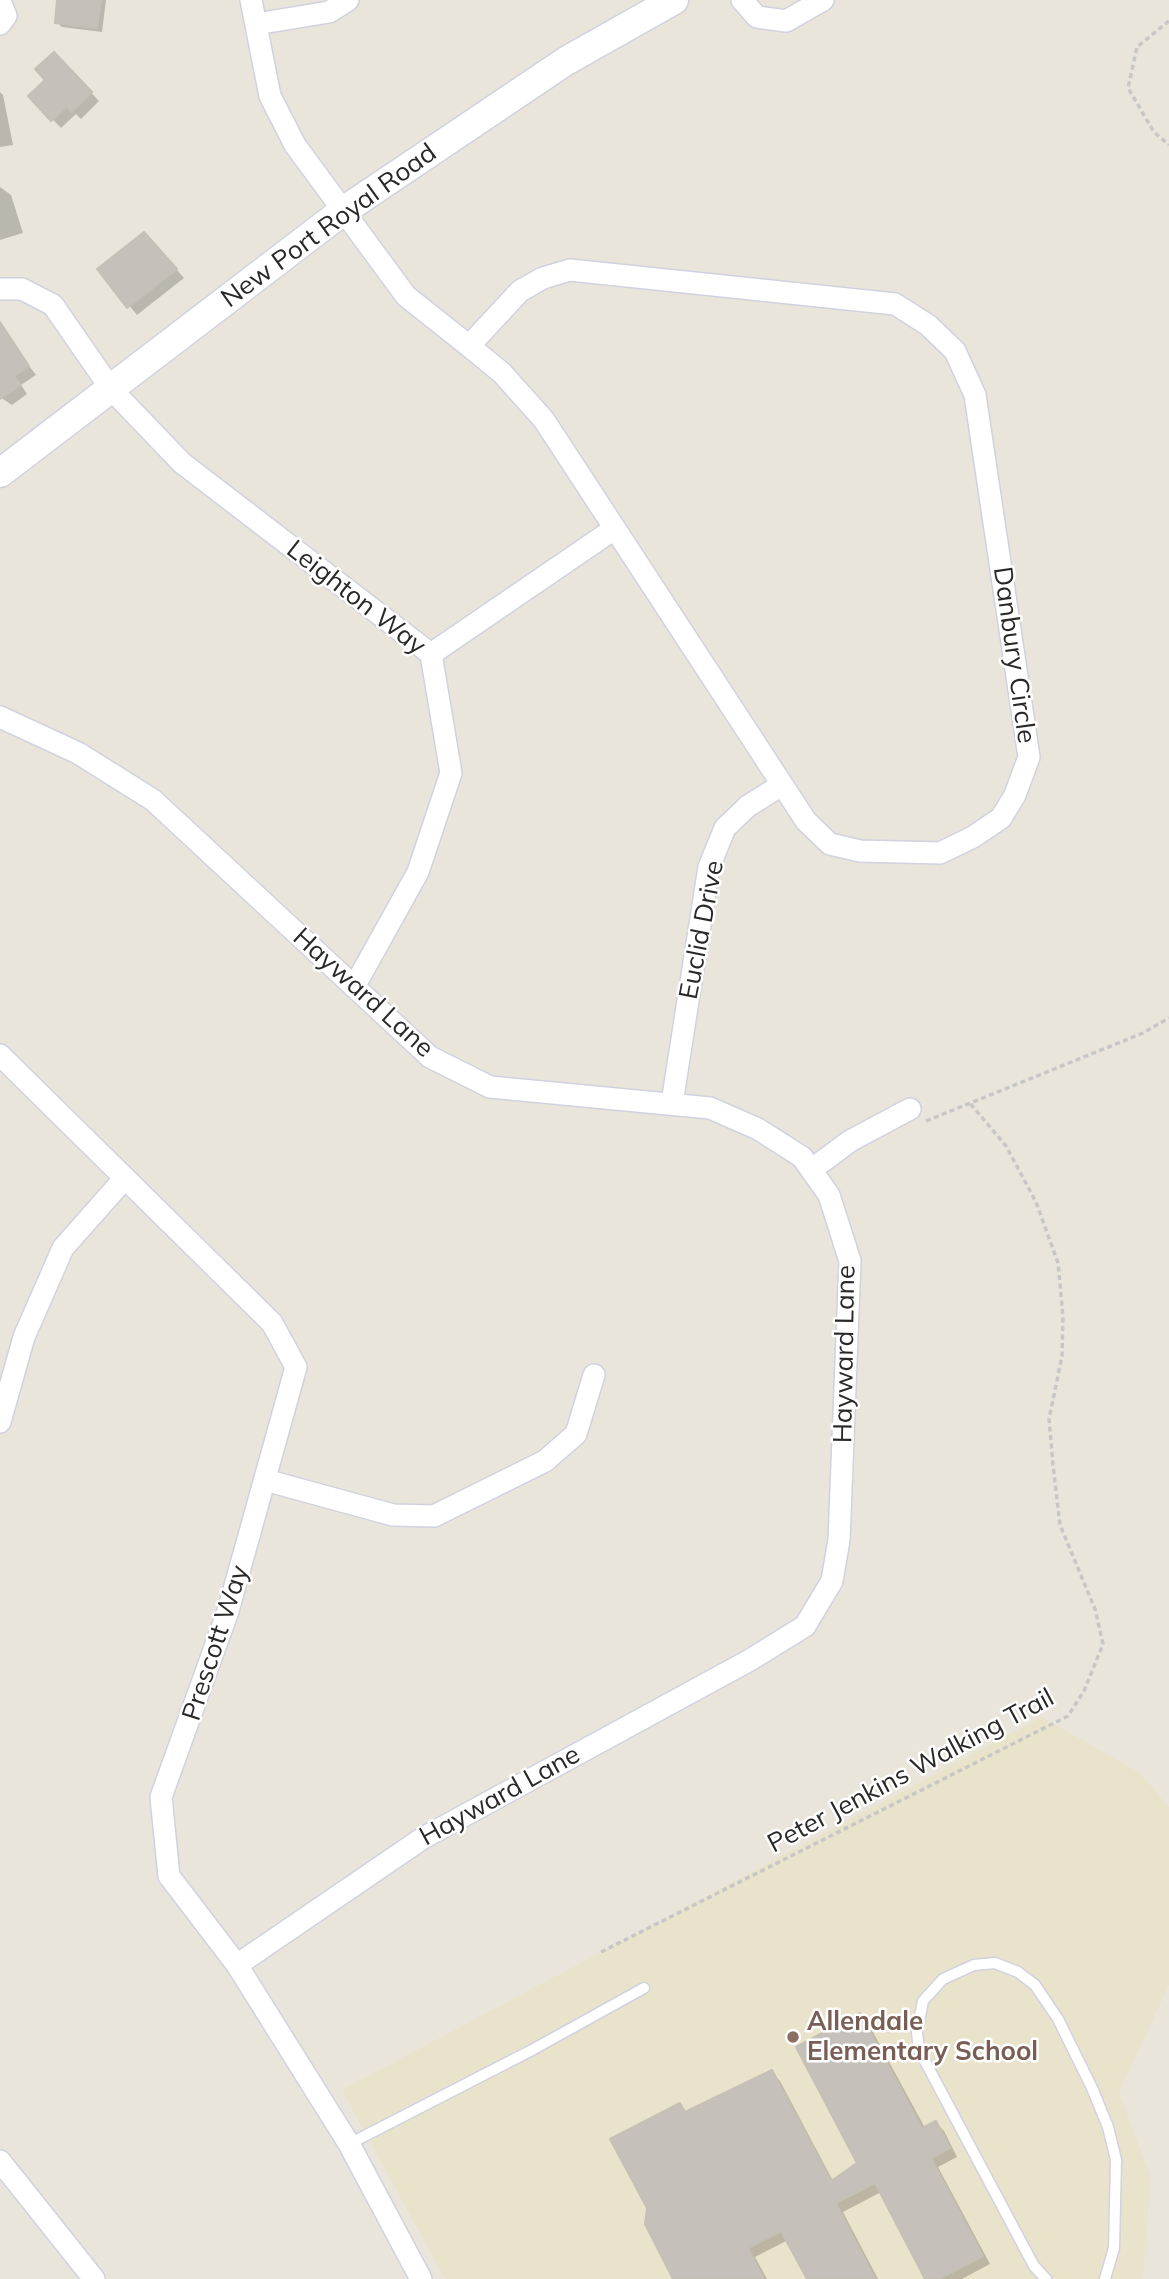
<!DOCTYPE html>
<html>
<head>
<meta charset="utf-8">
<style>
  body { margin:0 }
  canvas { display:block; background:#e9e5db }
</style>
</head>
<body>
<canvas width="1169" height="2279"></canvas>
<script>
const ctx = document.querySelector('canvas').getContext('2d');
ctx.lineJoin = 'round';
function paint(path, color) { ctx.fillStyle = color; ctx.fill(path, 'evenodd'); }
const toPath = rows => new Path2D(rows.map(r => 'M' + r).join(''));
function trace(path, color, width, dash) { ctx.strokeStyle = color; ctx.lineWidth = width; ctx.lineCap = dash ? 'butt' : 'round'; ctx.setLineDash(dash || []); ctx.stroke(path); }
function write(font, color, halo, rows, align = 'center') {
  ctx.font = font + ' Mulish,sans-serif'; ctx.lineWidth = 5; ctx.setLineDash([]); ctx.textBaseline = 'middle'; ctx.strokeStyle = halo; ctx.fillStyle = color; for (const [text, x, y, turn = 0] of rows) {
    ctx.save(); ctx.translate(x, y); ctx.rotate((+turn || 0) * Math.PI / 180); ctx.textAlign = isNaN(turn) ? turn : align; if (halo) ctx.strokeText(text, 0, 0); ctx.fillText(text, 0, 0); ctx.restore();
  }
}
paint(toPath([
  [1042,1717,1140,1773,1169,1807,1169,1985,1119,2093,1151,2177,1143,2279,445,2279,342,2090]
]), '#eae3cb');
paint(toPath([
  [59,0,106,0,102,32,62,27,56,22],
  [54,54,99,101,81,119,76,114,61,128,30,96,47,80],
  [0,92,3,95,13,145,0,147],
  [0,187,11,195,23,233,0,240],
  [165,256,184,278,137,315,99,269],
  [9,339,36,375,21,385,27,394,12,405,0,397,0,345],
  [860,2015,868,2023,925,2128,936,2123,944,2131,957,2157,938,2167,990,2264,962,2279,927,2279,881,2192,843,2212,878,2279,809,2279,788,2240,755,2257,767,2279,675,2279,679,2105,687,2113,772,2073,780,2081,833,2181,860,2164]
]), '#0003');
const building = toPath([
  [57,0,101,0,97,28,55,23,57,0],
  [54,52,92,92,71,112,67,106,51,121,28,96,45,80,35,69,54,52],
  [144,232,177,269,127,308,97,269,144,232],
  [0,322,29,366,14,376,21,385,0,399,0,322],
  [860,2013,922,2128,936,2121,950,2148,931,2158,983,2256,939,2279,925,2279,875,2183,836,2203,875,2279,807,2279,781,2231,748,2248,764,2279,673,2279,645,2224,647,2208,610,2139,680,2103,685,2112,772,2070,831,2181,857,2163,796,2047,860,2013]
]);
paint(building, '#c5c1ba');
trace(building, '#c4c0b5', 2);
const lane = toPath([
  [349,2144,532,2050,644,1988],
  [1046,2279,1034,2266,919,2050,917,2032,923,2001,943,1979,974,1965,995,1963,1018,1972,1035,1985,1058,2019,1092,2088,1108,2127,1116,2160,1114,2248,1105,2279]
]);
const street = toPath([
  [251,0,270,96,295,145,406,296,469,346,502,373,544,420,806,821,830,844,860,851,940,853,973,837,1001,818,1015,795,1029,757,975,395,955,351,928,325,895,304,570,270,543,278,520,291,469,346],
  [742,0,757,17,786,21,823,0],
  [0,1,6,16,0,24],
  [256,24,329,12,348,0],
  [0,289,22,289,53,305,111,389,182,463,431,654,451,773,418,872,354,987],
  [431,654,614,529],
  [0,717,78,753,153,800,430,1057,490,1087,710,1108,758,1129,802,1157,829,1195,850,1261,839,1540,832,1581,805,1626,750,1660,423,1838,237,1965],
  [0,1055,272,1323,296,1367,228,1611,161,1797,169,1876,237,1965,349,2144,421,2279],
  [672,1103,709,867,725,828,748,806,780,786],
  [811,1170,850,1141,910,1109],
  [0,1422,24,1337,63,1248,125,1178],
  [265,1480,393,1515,434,1516,545,1461,576,1434,594,1375],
  [0,2161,94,2279]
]);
const secondary = toPath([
  [0,473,343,211,566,61,674,0]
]);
trace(lane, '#d0d2e0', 13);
trace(street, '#d0d2e0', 24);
trace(secondary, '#d0d2e0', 31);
trace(toPath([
  [1169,21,1137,47,1128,88,1154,132,1169,145],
  [926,1121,1143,1033,1169,1018],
  [601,1952,1068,1716,1084,1691,1103,1644,1095,1609,1060,1525,1053,1465,1049,1419,1062,1356,1063,1317,1058,1263,1036,1202,1006,1146,969,1102]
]), '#c7c7c7', 3.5, [5, 3.5]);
trace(lane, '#fff', 10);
trace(street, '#fff', 21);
trace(secondary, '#fff', 28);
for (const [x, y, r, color] of [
  [793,2037,7,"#8d6e63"]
]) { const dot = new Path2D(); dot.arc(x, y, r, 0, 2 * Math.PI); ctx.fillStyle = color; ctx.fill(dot); trace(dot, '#fff', 2.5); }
write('26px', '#282828', '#fff', [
  ["New Port Royal Road",329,226,-36],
  ["Leighton Way",356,598,38],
  ["Danbury Circle",1014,655,82],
  ["Euclid Drive",702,930,-79],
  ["Hayward Lane",363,993,42],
  ["Hayward Lane",845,1354,-89],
  ["Prescott Way",216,1643,-72],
  ["Peter Jenkins Walking Trail",911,1771,-28],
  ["Hayward Lane",500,1796,-29]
]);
write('bold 26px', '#785e54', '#fff', [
  ["Allendale",807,2022],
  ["Elementary School",807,2052]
], 'left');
</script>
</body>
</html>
